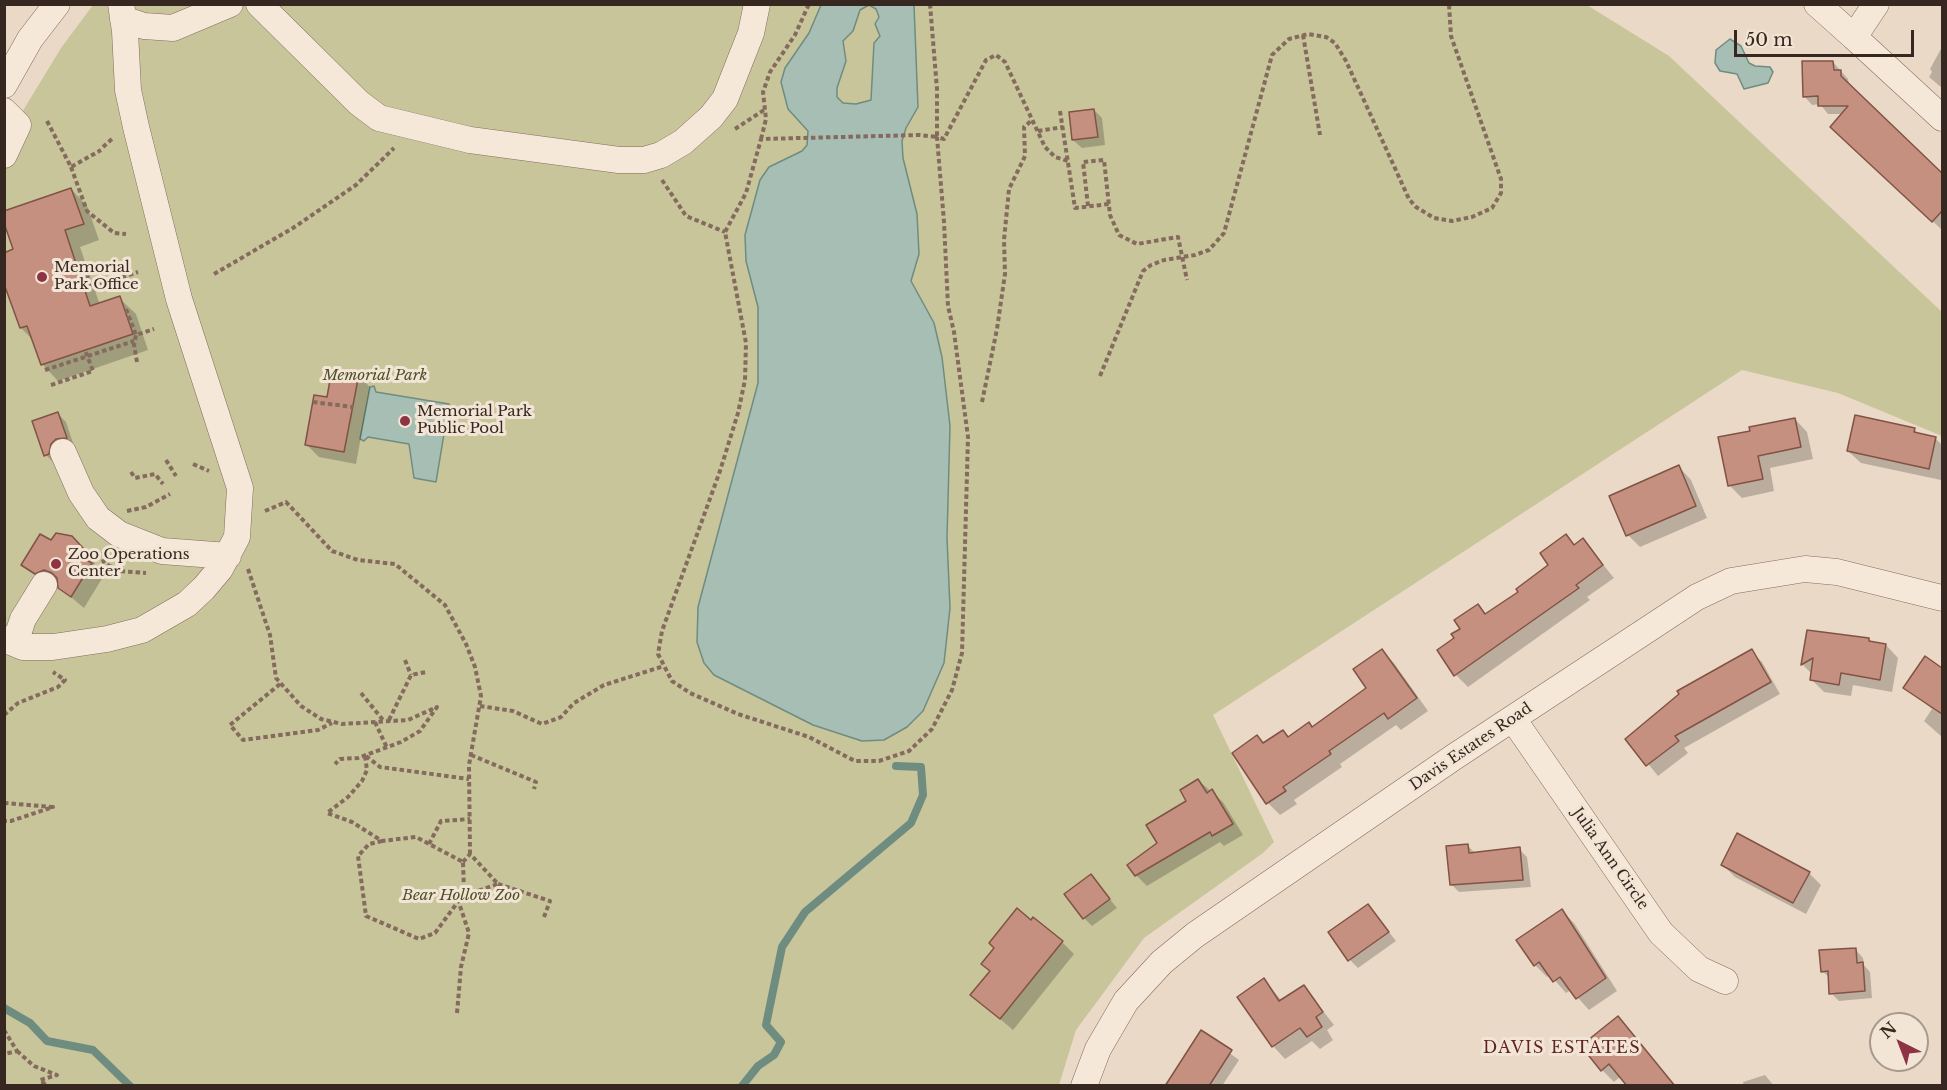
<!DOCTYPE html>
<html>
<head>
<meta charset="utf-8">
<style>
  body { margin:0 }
  #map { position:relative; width:1947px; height:1090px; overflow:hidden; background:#ead9c6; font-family:"Libre Baskerville",serif }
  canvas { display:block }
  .frame { position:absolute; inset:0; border:6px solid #362720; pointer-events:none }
  .north { position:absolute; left:1869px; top:1012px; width:60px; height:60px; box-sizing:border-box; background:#f2e5d5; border:2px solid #a7998d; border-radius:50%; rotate:318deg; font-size:16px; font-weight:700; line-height:24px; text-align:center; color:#362720 }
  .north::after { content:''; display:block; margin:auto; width:21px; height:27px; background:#8e3343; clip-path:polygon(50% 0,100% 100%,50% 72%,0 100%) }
  .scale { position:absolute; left:1734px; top:30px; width:180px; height:27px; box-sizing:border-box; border:3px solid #362720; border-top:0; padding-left:8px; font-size:18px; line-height:21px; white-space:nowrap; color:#362720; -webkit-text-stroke:4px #f2e5d5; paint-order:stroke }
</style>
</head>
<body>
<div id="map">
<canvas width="1947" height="1090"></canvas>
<div class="frame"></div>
<div class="north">N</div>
<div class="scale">50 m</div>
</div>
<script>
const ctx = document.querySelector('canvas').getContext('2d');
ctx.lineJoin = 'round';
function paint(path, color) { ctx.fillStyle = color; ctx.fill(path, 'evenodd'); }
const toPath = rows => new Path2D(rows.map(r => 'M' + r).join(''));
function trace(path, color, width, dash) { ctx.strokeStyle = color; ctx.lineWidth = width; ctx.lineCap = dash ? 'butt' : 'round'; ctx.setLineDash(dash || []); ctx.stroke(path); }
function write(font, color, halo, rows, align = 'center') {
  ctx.font = font + ' "Libre Baskerville",serif'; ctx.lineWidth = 6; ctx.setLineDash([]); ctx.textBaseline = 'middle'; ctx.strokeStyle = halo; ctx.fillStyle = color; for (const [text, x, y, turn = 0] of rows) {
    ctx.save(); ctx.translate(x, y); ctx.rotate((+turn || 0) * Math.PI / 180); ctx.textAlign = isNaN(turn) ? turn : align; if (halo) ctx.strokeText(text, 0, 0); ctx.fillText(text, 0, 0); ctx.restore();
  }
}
paint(toPath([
  [93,5,1587,5,1669,56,1942,312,1942,436,1838,393,1742,370,1213,715,1274,842,1263,853,1144,938,1076,1030,1059,1085,5,1085,4,142,61,48]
]), '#c8c59b');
const water = toPath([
  [821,5,914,5,918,107,906,128,902,141,903,158,917,214,919,254,911,281,934,323,942,357,950,426,947,538,950,608,944,663,923,711,907,727,884,740,862,741,813,725,714,675,704,663,697,642,698,607,758,383,758,307,746,261,745,235,760,180,769,167,802,151,807,145,808,131,788,109,781,82,785,68,809,33,821,5],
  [869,5,876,9,879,17,875,24,880,36,874,43,871,100,856,104,843,103,837,97,837,88,846,61,843,41,853,31,860,10,869,5],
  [1730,39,1741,46,1749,63,1755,66,1770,67,1773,72,1768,83,1744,89,1737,74,1720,71,1715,63,1716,50,1730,39],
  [374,386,376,392,449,404,436,482,414,478,409,444,368,437,364,441,360,439,370,387,374,386]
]);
paint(water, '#a7beb4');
trace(water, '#6f8c80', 1.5);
paint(toPath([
  [1942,47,1942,88,1929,77,1932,72,1930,69],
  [1833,62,1848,79,1849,85,1942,173,1942,230,1840,134,1843,114,1828,114,1820,104,1812,105,1804,96],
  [1094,110,1102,118,1105,145,1082,148,1073,140],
  [71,189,87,206,99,240,80,247,100,305,119,298,136,314,148,350,58,381,42,364,34,341,21,328,15,250],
  [358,375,370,387,356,464,319,457,307,445,328,399],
  [58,414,66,422,74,446,65,446,54,463,46,455],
  [1795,419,1807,432,1813,459,1770,468,1774,491,1742,498,1730,486,1752,432],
  [1914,429,1919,434,1935,438,1942,445,1941,480,1861,463,1848,451],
  [1679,467,1691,480,1707,518,1640,547,1628,535],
  [1565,536,1575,546,1583,540,1614,578,1587,597,1590,600,1468,687,1456,675,1456,639,1462,629,1478,606,1487,615,1520,592,1550,565],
  [71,538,95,563,93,567,103,577,84,608,60,588,59,582,48,585,23,565,52,542],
  [1809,632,1869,639,1872,643,1886,645,1898,658,1892,692,1853,685,1851,696,1824,692,1811,679,1812,674,1803,665],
  [1382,651,1394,663,1428,711,1401,730,1396,725,1340,764,1342,767,1294,800,1297,804,1280,815,1268,803,1264,744,1283,731,1289,738,1313,728,1368,689],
  [1751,651,1762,662,1780,694,1684,748,1688,753,1658,776,1628,739],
  [1925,658,1942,670,1942,737,1924,721,1932,709,1905,687],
  [1198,780,1223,802,1243,835,1224,846,1220,842,1147,886,1136,875,1188,801],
  [1467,845,1476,854,1519,849,1527,857,1531,887,1459,892,1451,884],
  [1723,865,1809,873,1821,885,1806,914,1735,877],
  [1091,876,1117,908,1092,926,1084,918],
  [1368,905,1396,941,1358,968,1350,960],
  [1562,911,1574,923,1617,991,1589,1010,1571,990,1566,993,1550,975,1547,977,1535,965],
  [1062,942,1074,954,1013,1030,972,995],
  [1855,949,1863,958,1864,965,1870,972,1872,998,1839,1001,1831,993,1830,978,1822,971],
  [1264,980,1282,1001,1304,987,1334,1025,1327,1030,1333,1040,1320,1049,1312,1041,1285,1059,1273,1046,1239,997],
  [1618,1018,1630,1030,1675,1086,1629,1086,1621,1076,1614,1082,1602,1070,1599,1050],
  [1201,1032,1239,1060,1222,1086,1167,1086],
  [1765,1075,1774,1086,1744,1086,1743,1082]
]), '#0003');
trace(toPath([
  [4,1008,30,1023,47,1041,93,1050,130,1086],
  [742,1086,758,1066,774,1055,781,1042,766,1025,782,947,805,912,911,823,923,795,921,767,896,766]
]), '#6f8c80', 8);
const building = toPath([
  [1802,61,1833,61,1834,70,1841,70,1841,76,1942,173,1942,211,1932,222,1830,127,1848,106,1818,106,1818,96,1803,97,1802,61],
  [1094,109,1098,137,1072,140,1069,112,1094,109],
  [71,188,84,224,65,230,90,306,120,296,133,334,41,365,27,326,20,328,4,284,4,253,13,249,4,223,4,211,71,188],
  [332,369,359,374,344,452,305,445,314,395,327,397,332,369],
  [58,412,67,438,56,439,51,444,49,454,44,456,32,421,58,412],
  [1855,415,1915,428,1914,432,1936,437,1929,469,1847,451,1855,415],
  [1795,418,1801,447,1758,456,1763,479,1728,486,1718,437,1750,431,1749,427,1795,418],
  [1679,465,1696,506,1626,536,1609,496,1679,465],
  [56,533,72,536,84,549,80,557,92,563,71,597,58,588,57,578,52,573,44,570,35,574,21,565,40,534,51,540,56,533],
  [1566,534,1574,545,1583,538,1603,565,1576,585,1579,588,1454,676,1437,650,1454,638,1451,634,1460,629,1454,620,1478,604,1485,614,1518,592,1516,589,1548,565,1540,553,1566,534],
  [1807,630,1869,638,1869,641,1886,644,1880,680,1841,673,1839,685,1810,680,1813,658,1801,665,1807,630],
  [1382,649,1417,698,1388,719,1384,713,1329,751,1331,754,1283,787,1286,791,1266,804,1232,753,1257,735,1263,743,1283,730,1288,737,1309,722,1312,727,1366,688,1353,669,1382,649],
  [1752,649,1771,682,1675,736,1679,741,1646,766,1625,739,1679,694,1677,691,1752,649],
  [1925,656,1942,668,1942,714,1903,688,1925,656],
  [1198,779,1207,793,1212,789,1233,824,1212,836,1210,832,1135,876,1127,865,1157,843,1146,825,1186,801,1180,790,1198,779],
  [1737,833,1810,872,1793,903,1721,865,1737,833],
  [1468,844,1469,853,1520,847,1523,880,1450,885,1446,846,1468,844],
  [1091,874,1110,899,1083,919,1064,894,1091,874],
  [1368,904,1389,932,1348,961,1328,932,1368,904],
  [1017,908,1031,920,1033,917,1063,941,1000,1019,970,995,990,971,981,964,994,948,989,943,1017,908],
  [1562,909,1606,978,1576,999,1560,977,1553,982,1539,962,1534,966,1516,940,1562,909],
  [1856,948,1857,963,1863,962,1865,991,1829,994,1828,971,1821,972,1819,950,1856,948],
  [1264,978,1279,1001,1304,985,1323,1012,1316,1017,1322,1027,1307,1037,1300,1028,1272,1047,1237,997,1264,978],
  [1618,1016,1675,1086,1627,1086,1609,1064,1601,1071,1589,1056,1597,1050,1588,1040,1618,1016],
  [1201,1030,1232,1050,1209,1086,1165,1086,1201,1030]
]);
paint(building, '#c5907f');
trace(building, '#815345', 1.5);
const minor = toPath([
  [259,4,359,103,379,118,470,140,619,160,644,160,661,155,683,142,711,117,725,99,751,33,757,4],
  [1817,4,1854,37],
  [1876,4,1854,37,1942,118],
  [123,19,144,26,173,28,230,4],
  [4,85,30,39,57,4],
  [4,111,18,125,4,155],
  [63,452,81,493,98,518,119,534,162,551,228,556],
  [4,639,23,647,53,647,107,639,142,630,187,604,204,588,220,569,237,537,240,488,179,299,136,127,128,90,125,31,121,4],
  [15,643,23,619,44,585],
  [1513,719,1661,933,1699,969,1725,981],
  [1084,1086,1098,1049,1126,1001,1162,962,1195,935,1454,757,1697,597,1731,581,1805,569,1837,572,1942,598]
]);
trace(minor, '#846b5d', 27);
trace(toPath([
  [930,4,937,89,937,137,920,135,761,139,746,193,725,232,746,343,745,380,738,413,720,471,662,631,658,654,672,681,690,693,738,714,809,737,855,761,879,761,909,751,932,729,952,690,962,653,968,437,954,332,948,306,944,222,937,137,944,139,986,60,996,55,1005,62,1045,147,1055,157,1068,161],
  [1303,35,1320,135],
  [1060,111,1075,208,1109,204],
  [47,121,71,167,101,150],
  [735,129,764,110],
  [1038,131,1063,127],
  [761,139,766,119,763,92,770,72,795,35,809,4],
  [103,147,114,137],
  [71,167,87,211,114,233,126,234],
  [662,180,686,216,725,232],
  [1088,206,1083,162,1104,160,1110,215,1119,235,1137,244,1178,237,1187,280],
  [78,270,84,268,91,288,138,272],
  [214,274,293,228,356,185,394,148],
  [126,309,136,335],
  [137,362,134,345,136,335,154,329],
  [45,370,134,341],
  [1100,376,1143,271,1151,265,1164,260,1195,255,1209,250,1224,233,1272,55,1289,39,1308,34,1326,37,1335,43,1346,61,1409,199,1416,207,1434,218,1452,221,1472,217,1492,208,1501,193,1501,179,1451,36,1449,4],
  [51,385,93,371,85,350],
  [313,402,353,407],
  [982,402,997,329,1005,274,1004,240,1009,189,1025,156,1024,127,1032,120],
  [166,460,176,476],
  [193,464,209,471],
  [131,472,135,478,155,474,163,484],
  [127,511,146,507,170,494],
  [265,511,286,502,332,551,358,560,395,564,445,605,466,644,475,667,481,696,469,765,470,854],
  [101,552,104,563,119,571,146,573],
  [248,569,270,635,276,678,301,706,321,719,342,724,408,720,437,707,420,731,401,742,358,758,340,759,335,764],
  [405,660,411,675],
  [280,684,230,725,243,740,318,730,332,723],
  [361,693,383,720],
  [480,706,513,711,542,724,561,717,574,703,604,685,664,666],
  [4,715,18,703,58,687,65,680,53,672],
  [389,720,411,675,426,672],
  [375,722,387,748],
  [471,755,536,782,534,789],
  [365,756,367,770,362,781,348,797,327,813,352,822,382,841,416,837,463,862],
  [366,756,380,767,469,779],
  [4,803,53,807,11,821,4,821],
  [382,841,369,844,358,856,366,916,419,939,435,933,460,899,464,891,463,862],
  [429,844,441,821,470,819],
  [463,862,470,854,498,884,463,896],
  [498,884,550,901,544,917],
  [457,1013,461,967,469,933,459,903],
  [4,1030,17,1051,4,1054],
  [17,1051,34,1066,57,1075,40,1080,47,1086]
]), '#846b5d', 4, [4.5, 3]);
trace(minor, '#f6e8d9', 26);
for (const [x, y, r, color] of [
  [42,277,6,"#8e3343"],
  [405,421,6,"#8e3343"],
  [56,564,6,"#8e3343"]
]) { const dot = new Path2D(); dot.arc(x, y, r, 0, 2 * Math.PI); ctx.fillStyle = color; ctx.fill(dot); trace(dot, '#f2e5d5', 2); }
write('15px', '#362720', '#f2e5d5', [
  ["Memorial",54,268],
  ["Park Office",54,285],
  ["Memorial Park",417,412],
  ["Public Pool",417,429],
  ["Zoo Operations",68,555],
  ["Center",68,572]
], 'left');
write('italic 15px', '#4d5028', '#f2e5d5', [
  ["Memorial Park",375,376],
  ["Bear Hollow Zoo",461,896]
]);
write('15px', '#362720', '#f2e5d5', [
  ["Davis Estates Road",1471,747,-34],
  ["Julia Ann Circle",1610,859,55]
]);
ctx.letterSpacing = '1.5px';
write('16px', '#5f2523', '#f2e5d5', [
  ["DAVIS ESTATES",1562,1048]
]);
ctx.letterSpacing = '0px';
</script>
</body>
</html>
